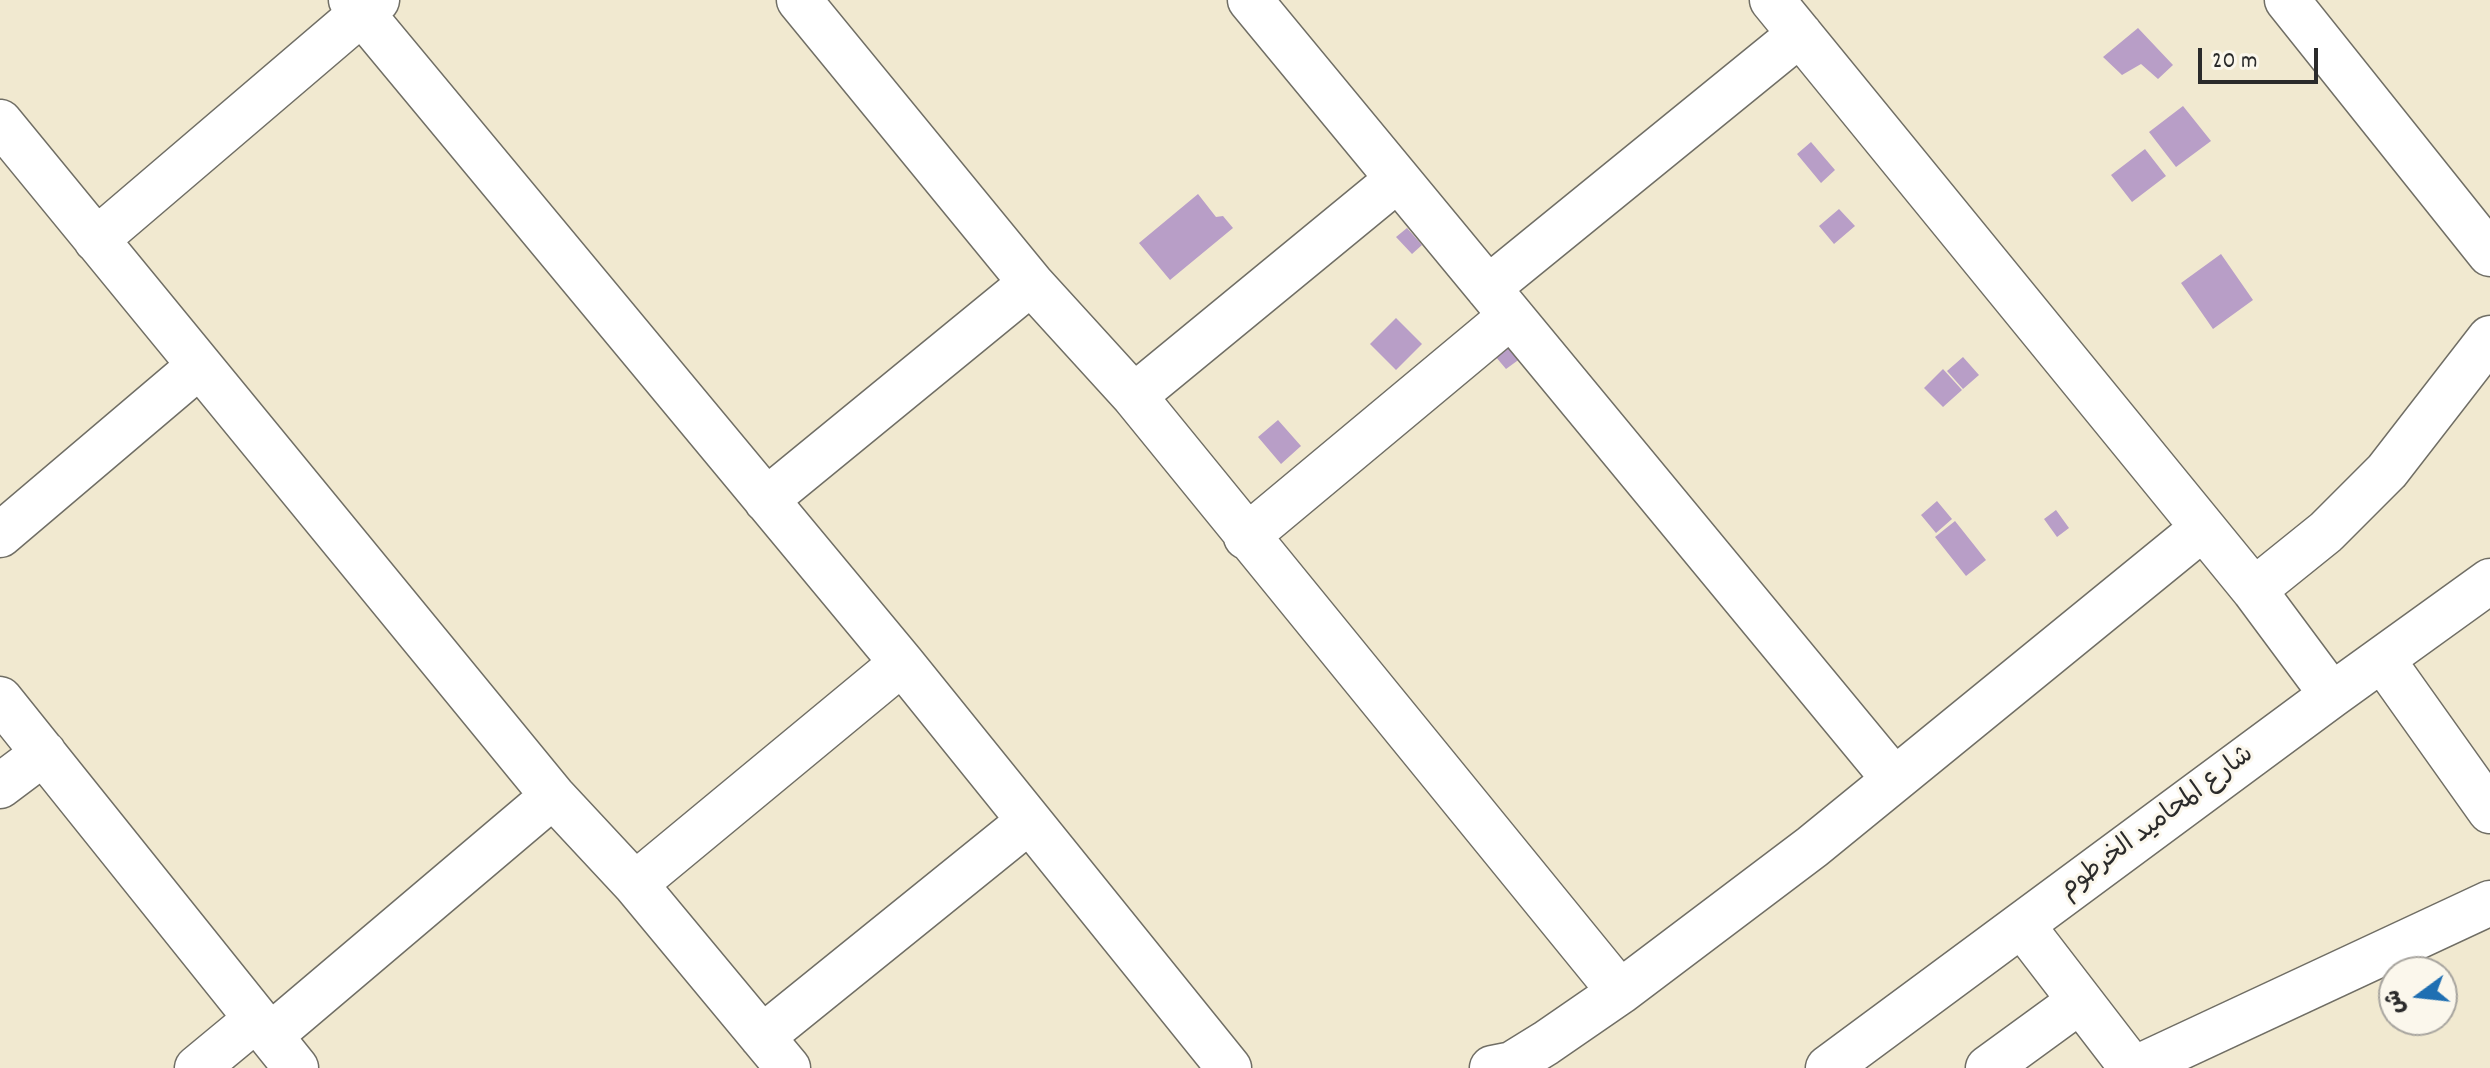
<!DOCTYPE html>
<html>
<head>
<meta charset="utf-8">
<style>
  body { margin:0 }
  #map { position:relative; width:2490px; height:1068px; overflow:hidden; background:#f1e9d0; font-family:Dekko,"Playpen Sans Arabic",sans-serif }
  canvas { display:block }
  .north { position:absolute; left:2378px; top:956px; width:80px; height:80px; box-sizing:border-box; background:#fbf7ec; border:2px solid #a8a59f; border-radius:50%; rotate:255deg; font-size:22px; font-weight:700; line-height:32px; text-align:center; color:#2b2b2b }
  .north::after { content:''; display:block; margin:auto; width:28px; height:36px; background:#1f6fb2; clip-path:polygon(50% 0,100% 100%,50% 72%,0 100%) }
  .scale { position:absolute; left:2198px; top:48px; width:120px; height:36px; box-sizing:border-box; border:4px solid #2b2b2b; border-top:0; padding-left:10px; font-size:24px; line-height:28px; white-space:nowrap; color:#2b2b2b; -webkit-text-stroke:6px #fbf7ec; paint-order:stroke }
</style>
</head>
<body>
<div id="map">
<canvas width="2490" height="1068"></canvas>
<div class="north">ش</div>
<div class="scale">20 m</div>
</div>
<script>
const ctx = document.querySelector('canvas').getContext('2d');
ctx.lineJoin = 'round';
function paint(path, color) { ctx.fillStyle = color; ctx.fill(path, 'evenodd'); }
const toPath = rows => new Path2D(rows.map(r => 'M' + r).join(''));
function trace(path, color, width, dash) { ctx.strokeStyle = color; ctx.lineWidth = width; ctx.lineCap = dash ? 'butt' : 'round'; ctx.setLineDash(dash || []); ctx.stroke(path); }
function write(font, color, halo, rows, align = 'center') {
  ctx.font = font + ' Dekko,"Playpen Sans Arabic",sans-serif'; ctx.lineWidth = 6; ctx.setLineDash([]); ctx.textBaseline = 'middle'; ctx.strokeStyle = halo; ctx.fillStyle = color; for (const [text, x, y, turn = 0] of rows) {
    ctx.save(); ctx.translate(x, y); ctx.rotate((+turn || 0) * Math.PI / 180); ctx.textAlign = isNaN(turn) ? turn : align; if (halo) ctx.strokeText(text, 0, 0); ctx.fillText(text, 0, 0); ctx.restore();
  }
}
paint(toPath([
  [2138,28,2173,65,2158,79,2141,64,2122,75,2103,57],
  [2183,106,2211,141,2176,167,2149,132],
  [1811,142,1835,170,1821,183,1797,154],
  [2145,149,2166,176,2132,202,2111,175],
  [1198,194,1216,217,1223,216,1233,228,1170,280,1139,243],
  [1839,209,1855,226,1834,244,1819,226],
  [1407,228,1422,245,1412,254,1396,237],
  [2221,254,2253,300,2213,329,2181,283],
  [1396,318,1422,344,1396,370,1370,344],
  [1511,332,1528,353,1506,369,1490,350],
  [1963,357,1979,375,1963,389,1947,371],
  [1943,369,1962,390,1943,407,1924,388],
  [1278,420,1301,446,1281,464,1258,437],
  [1937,501,1952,519,1936,533,1921,515],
  [2056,510,2069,528,2057,537,2044,519],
  [1955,521,1986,560,1966,576,1935,537]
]), '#b89ec7');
const minor = toPath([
  [351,0,902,663,1229,1068],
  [799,0,1031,283,1134,396,1620,992],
  [1250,0,1894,779],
  [1772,0,2254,590,2332,695],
  [2287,0,2490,254],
  [0,122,553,796,635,884,788,1068],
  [96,240,377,0],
  [1488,288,1800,34],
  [1134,396,1398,179],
  [766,500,1031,283],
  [0,535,198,367],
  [1246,537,1511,316],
  [2254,590,2326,532,2387,471,2490,338],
  [2382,659,2490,811],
  [0,699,296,1068],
  [0,786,44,753],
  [635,884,902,663],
  [2022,925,2132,1068],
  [271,1035,553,796],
  [762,1037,1028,822],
  [197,1068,255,1020],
  [1492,1068,1512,1064,1546,1043,1620,992,1812,847,2203,528],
  [1828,1068,2332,695,2490,581],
  [1988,1068,2080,1001],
  [2136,1068,2490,903]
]);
trace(minor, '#706e65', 47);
trace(minor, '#fff', 44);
write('26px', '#2b2b2b', '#fbf7ec', [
  ["شارع المحاميد الخرطوم",2158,824,-37]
]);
</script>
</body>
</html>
